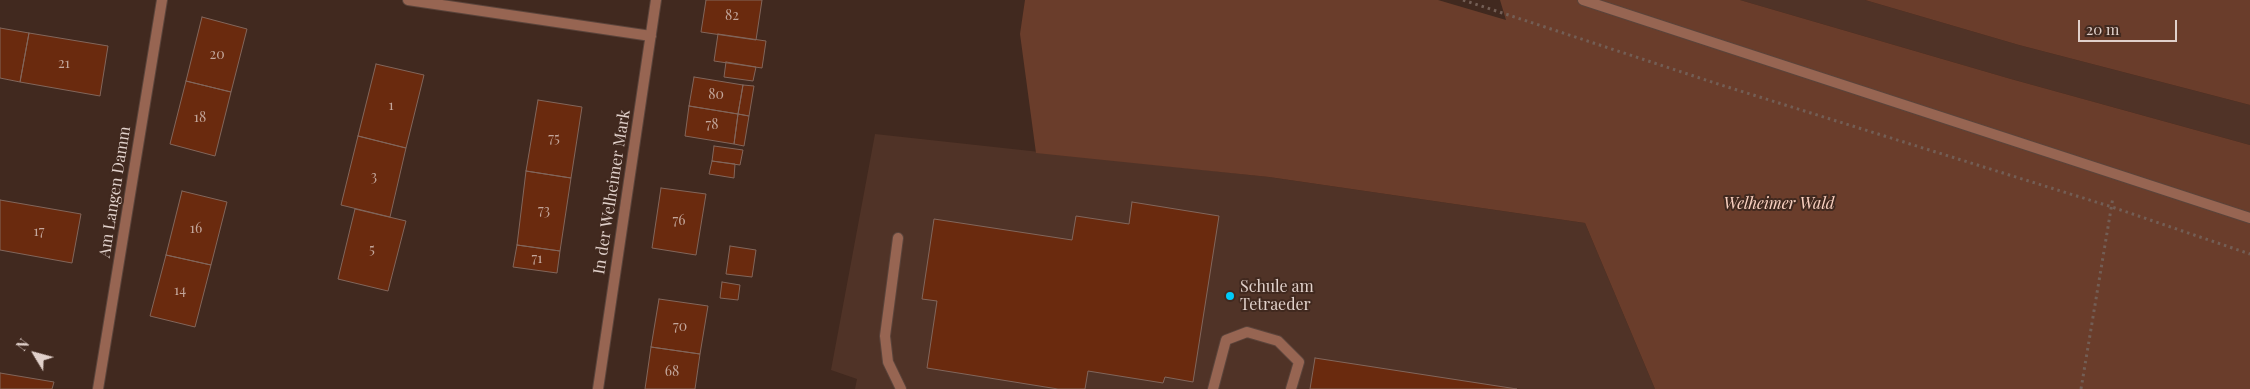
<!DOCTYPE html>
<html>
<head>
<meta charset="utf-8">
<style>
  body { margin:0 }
  #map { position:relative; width:2250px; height:389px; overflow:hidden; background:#41291f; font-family:"Playfair Display",serif }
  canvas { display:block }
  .north { position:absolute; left:10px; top:329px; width:50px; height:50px; -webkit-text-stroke:4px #41291f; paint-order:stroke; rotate:307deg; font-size:14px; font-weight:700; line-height:20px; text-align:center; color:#e1d1cb }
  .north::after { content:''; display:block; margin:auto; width:18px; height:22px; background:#e1d1cb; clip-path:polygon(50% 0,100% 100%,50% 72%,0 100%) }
  .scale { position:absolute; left:2078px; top:20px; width:99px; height:22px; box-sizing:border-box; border:2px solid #e1d1cb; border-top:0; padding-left:6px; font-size:15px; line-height:18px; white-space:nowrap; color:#e1d1cb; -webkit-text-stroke:4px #41291f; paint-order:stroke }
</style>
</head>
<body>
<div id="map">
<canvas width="2250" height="389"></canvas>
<div class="north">N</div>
<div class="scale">20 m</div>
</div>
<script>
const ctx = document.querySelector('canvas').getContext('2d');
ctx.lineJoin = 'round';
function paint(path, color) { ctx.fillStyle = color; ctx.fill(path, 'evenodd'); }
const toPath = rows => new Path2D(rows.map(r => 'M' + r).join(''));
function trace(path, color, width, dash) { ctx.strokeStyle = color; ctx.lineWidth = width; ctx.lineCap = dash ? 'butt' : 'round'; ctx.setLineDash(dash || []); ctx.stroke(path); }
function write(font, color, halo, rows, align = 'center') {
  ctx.font = font + ' "Playfair Display",serif'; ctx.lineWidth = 4; ctx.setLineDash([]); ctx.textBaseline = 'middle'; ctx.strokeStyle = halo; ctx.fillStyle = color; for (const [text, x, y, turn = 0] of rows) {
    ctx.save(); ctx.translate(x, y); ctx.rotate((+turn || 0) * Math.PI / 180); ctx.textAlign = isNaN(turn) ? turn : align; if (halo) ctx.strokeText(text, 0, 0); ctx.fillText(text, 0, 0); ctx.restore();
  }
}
paint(toPath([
  [1740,0,1865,0,2019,45,2250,105,2250,145,2011,79],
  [875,134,1269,177,1585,223,1655,389,855,389,857,379,831,370]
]), '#503327');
paint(toPath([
  [1025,0,1438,0,1506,20,1500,0,1740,0,2011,79,2250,145,2250,389,1655,389,1585,223,1269,177,1036,153,1020,34],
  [1865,0,2250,0,2250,105,2019,45]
]), '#6a3d2b');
const building = toPath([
  [706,0,762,0,756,40,701,32,706,0],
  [202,17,247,29,231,92,186,81,202,17],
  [0,28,29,33,20,82,0,78,0,28],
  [29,33,108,46,100,96,20,82,29,33],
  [718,34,766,41,762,68,714,61,718,34],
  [726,62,756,67,753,81,724,77,726,62],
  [376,64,424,75,406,148,358,136,376,64],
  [694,77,743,85,738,114,689,106,694,77],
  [186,81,231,92,215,156,170,144,186,81],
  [743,85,754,86,749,116,738,114,743,85],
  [538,100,582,107,571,178,526,171,538,100],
  [689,106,738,114,734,144,685,136,689,106],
  [738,114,749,116,744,146,734,144,738,114],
  [358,136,406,148,390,217,341,205,358,136],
  [714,146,743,150,740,165,712,161,714,146],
  [712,161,735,164,734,178,709,174,712,161],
  [526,171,571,178,560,251,517,245,526,171],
  [661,188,706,194,696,255,652,248,661,188],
  [182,191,227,202,211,265,166,255,182,191],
  [0,200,81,214,72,263,0,250,0,200],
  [1132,202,1219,216,1193,382,1165,377,1163,383,1088,371,1085,389,1058,389,927,368,937,301,922,299,934,219,1072,240,1076,216,1129,224,1132,202],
  [355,209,406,221,388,291,338,279,355,209],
  [517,245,560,251,557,273,513,267,517,245],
  [730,246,756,250,752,277,726,274,730,246],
  [166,255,211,265,195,327,150,316,166,255],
  [722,282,740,285,738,300,720,298,722,282],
  [659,299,708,306,700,354,651,347,659,299],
  [651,347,700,354,695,389,645,389,651,347],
  [1315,358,1517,389,1310,389,1315,358],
  [0,373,54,382,52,389,0,389,0,373]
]);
paint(building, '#6a2a0e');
trace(building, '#82665b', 1);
const lane = toPath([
  [1583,0,2250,218],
  [898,238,885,336,888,362,901,389],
  [1213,389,1226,340,1247,332,1278,341,1299,362,1291,389]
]);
const street = toPath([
  [408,0,651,36],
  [98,389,162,0],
  [598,389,656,0]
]);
trace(lane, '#5b443b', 12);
trace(street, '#5b443b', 12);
trace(toPath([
  [1463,0,1718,84,2112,207,2250,254],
  [2081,389,2113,197]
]), '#735e55', 3, [2.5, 4]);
trace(lane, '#976552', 10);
trace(street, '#976552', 10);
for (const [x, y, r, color] of [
  [1230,296,5,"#00cbf9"]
]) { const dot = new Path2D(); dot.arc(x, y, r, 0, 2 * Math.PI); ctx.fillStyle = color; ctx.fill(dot); trace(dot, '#41291f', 2); }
write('14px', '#c3a79c', null, [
  ["82",732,16],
  ["20",217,55],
  ["21",64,64],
  ["80",716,95],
  ["1",391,106],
  ["18",200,118],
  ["78",712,125],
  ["75",554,139],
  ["3",374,177],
  ["73",544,211],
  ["76",679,221],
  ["16",196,229],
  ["17",39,232],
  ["5",372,250],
  ["71",537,259],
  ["14",180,291],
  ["70",680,327],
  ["68",672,372]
]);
write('16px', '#e1d1cb', '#41291f', [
  ["Am Langen Damm",115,192,-81],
  ["In der Welheimer Mark",612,192,-81]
]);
write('italic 16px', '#fbd2c2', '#41291f', [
  ["Welheimer Wald",1779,204]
]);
write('16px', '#e1d1cb', '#41291f', [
  ["Schule am",1240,287],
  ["Tetraeder",1240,305]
], 'left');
</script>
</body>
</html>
